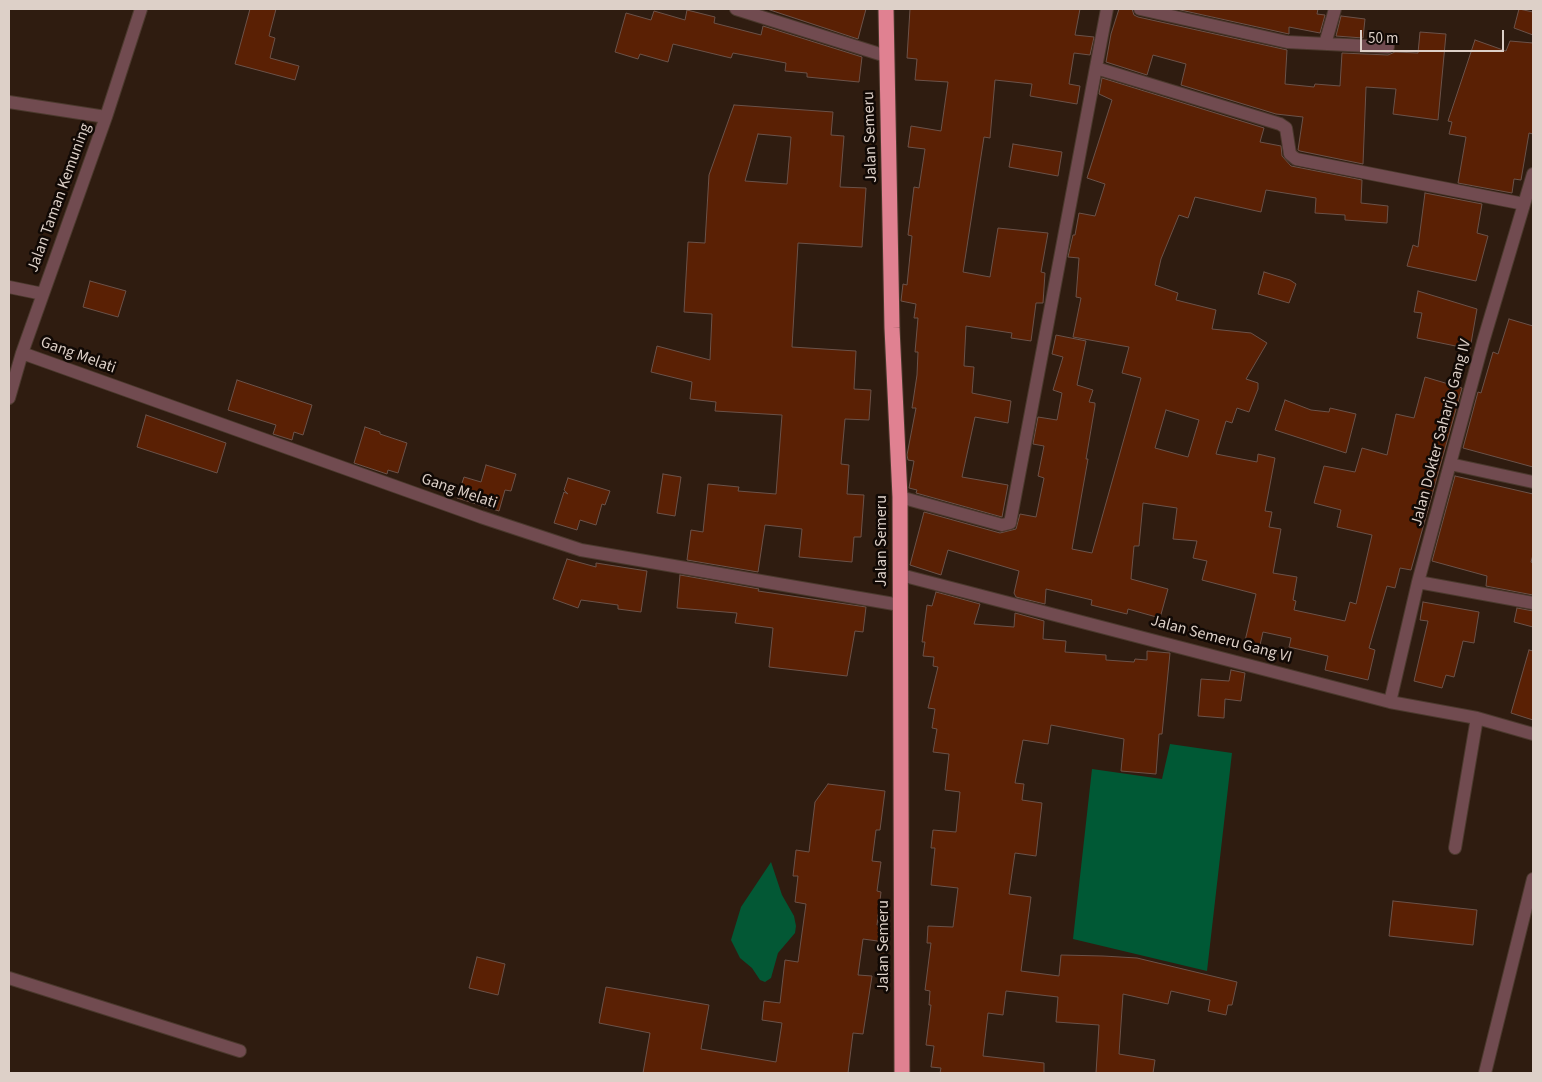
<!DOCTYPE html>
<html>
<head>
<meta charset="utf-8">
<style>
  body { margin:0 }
  #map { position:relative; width:1542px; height:1082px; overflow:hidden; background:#2f1c10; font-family:"Source Sans 3",sans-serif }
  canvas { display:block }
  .frame { position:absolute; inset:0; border:10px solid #ddd0c8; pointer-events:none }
  .scale { position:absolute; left:1360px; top:30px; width:144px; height:22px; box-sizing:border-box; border:2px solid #ddd0c8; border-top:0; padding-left:6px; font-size:15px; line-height:18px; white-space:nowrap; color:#ddd0c8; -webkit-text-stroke:4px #110905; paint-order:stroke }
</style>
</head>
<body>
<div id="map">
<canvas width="1542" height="1082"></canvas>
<div class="frame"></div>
<div class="scale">50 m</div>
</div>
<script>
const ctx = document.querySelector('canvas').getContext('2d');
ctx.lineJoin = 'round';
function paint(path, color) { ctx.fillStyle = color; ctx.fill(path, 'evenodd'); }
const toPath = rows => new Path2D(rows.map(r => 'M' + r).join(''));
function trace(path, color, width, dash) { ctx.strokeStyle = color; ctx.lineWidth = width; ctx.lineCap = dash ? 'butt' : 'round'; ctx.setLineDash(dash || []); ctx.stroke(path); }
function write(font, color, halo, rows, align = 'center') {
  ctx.font = font + ' "Source Sans 3",sans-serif'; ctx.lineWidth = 5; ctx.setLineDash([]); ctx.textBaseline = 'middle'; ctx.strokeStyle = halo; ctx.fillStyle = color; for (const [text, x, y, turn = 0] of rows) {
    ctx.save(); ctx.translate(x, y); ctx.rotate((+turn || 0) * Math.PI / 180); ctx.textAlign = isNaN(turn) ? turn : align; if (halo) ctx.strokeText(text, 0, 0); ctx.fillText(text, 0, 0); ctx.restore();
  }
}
paint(toPath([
  [1170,744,1232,753,1207,971,1073,939,1092,769,1162,779]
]), '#005935');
paint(toPath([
  [771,862,782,895,794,916,796,926,795,933,778,953,771,978,765,982,760,980,752,968,740,958,731,940,741,907]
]), '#035835');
const building = toPath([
  [250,9,276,9,269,36,275,38,270,58,299,66,295,80,235,64,250,9],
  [767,9,866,9,858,39,767,9],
  [910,9,1080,9,1075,35,1094,37,1090,55,1074,53,1069,84,1080,86,1077,104,1030,96,1032,84,995,80,990,138,984,137,963,272,990,277,998,228,1048,233,1041,272,1045,273,1043,303,1036,303,1031,341,1011,338,1012,333,966,326,964,366,974,367,972,393,1011,401,1008,423,975,417,962,477,1008,485,1002,517,916,493,917,490,909,488,914,461,908,460,907,455,916,408,912,408,917,375,918,352,915,352,918,318,914,318,916,304,901,301,903,284,907,285,912,236,908,235,914,187,919,188,925,149,908,147,911,126,941,131,948,82,915,80,917,59,907,58,910,9],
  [1119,9,1132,9,1134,15,1138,17,1287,50,1285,84,1314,87,1315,84,1340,86,1342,53,1388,55,1395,52,1418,53,1420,32,1446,34,1438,120,1393,114,1396,89,1366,87,1363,164,1300,151,1298,150,1303,117,1276,114,1181,85,1186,64,1153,55,1147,75,1106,62,1111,34,1119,9],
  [1176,9,1318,9,1317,14,1325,15,1320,33,1289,27,1289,34,1176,9],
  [1519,9,1533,12,1533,35,1514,28,1519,9],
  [687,10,715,17,714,23,761,35,763,26,862,57,859,82,807,77,807,73,785,71,786,63,733,53,731,58,673,44,668,62,640,54,638,59,615,52,626,13,651,20,654,11,685,20,687,10],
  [1341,16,1365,19,1363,38,1336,36,1341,16],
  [1475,40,1506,51,1510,41,1533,43,1533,134,1529,133,1521,180,1514,179,1512,193,1458,183,1466,137,1449,134,1452,122,1448,121,1475,40],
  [1102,78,1264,128,1260,142,1281,146,1282,156,1291,166,1362,180,1361,203,1388,206,1387,223,1345,220,1345,215,1315,213,1316,198,1266,190,1261,212,1195,197,1188,218,1179,215,1161,259,1155,285,1178,293,1176,300,1216,310,1212,329,1251,333,1267,343,1246,379,1258,383,1258,389,1249,412,1237,408,1232,423,1226,421,1216,454,1257,462,1258,454,1275,458,1265,511,1272,512,1269,527,1281,529,1273,573,1297,577,1293,600,1296,601,1294,610,1345,621,1350,602,1356,604,1372,535,1337,527,1341,510,1314,503,1324,466,1355,472,1362,448,1387,455,1396,414,1414,418,1425,377,1462,388,1411,570,1400,568,1395,588,1387,586,1369,648,1375,650,1368,680,1325,670,1328,656,1289,647,1291,638,1263,632,1260,645,1245,641,1256,594,1202,580,1207,561,1193,558,1197,541,1173,539,1177,508,1143,503,1139,546,1134,546,1131,579,1168,589,1160,618,1128,609,1127,614,1091,605,1092,600,1046,589,1045,604,1016,597,1014,593,1019,571,948,550,941,575,910,565,924,512,1000,533,1016,529,1020,514,1036,517,1044,478,1038,476,1044,446,1033,444,1038,417,1057,420,1062,393,1053,390,1063,357,1052,354,1056,335,1086,341,1077,385,1093,390,1089,402,1095,403,1095,406,1086,459,1088,459,1072,549,1092,553,1141,378,1122,373,1129,347,1073,337,1081,298,1076,297,1079,258,1068,257,1073,235,1075,235,1079,213,1095,216,1105,184,1087,178,1112,100,1099,94,1102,78],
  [1166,410,1199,420,1188,457,1155,448,1166,410],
  [734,105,833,112,831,135,844,136,840,187,866,188,862,247,798,243,792,347,856,351,854,389,871,390,869,420,845,419,841,464,849,465,847,494,864,495,861,537,854,537,852,562,799,557,802,529,765,525,758,572,687,560,691,530,703,532,708,484,739,487,738,491,776,494,782,415,715,411,716,402,690,399,692,382,651,372,657,346,710,360,712,314,684,312,688,242,705,243,709,175,734,105],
  [758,134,791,137,787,184,745,181,758,134],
  [1013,144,1062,152,1058,176,1009,167,1013,144],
  [1425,193,1482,204,1477,233,1488,236,1476,281,1407,266,1413,245,1418,247,1425,193],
  [1264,272,1290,280,1296,284,1289,303,1258,294,1264,272],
  [90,281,126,291,118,317,83,307,90,281],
  [1418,291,1477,309,1470,349,1417,338,1422,313,1414,312,1418,291],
  [1509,319,1533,326,1533,467,1463,448,1478,392,1481,393,1493,352,1498,354,1509,319],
  [237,380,312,405,303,435,294,432,292,440,273,434,276,425,228,410,237,380],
  [1285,400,1311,410,1329,412,1330,408,1356,414,1346,453,1275,430,1285,400],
  [146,415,226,443,217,473,137,447,146,415],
  [365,427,380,432,380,434,407,443,398,473,388,470,387,474,354,463,365,427],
  [486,465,516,474,511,491,505,490,499,511,457,498,464,477,481,482,486,465],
  [663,474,681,477,675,516,657,513,663,474],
  [1455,476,1533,494,1533,555,1531,562,1533,563,1533,595,1486,586,1487,576,1432,561,1455,476],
  [568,478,610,491,605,505,602,504,596,525,580,520,577,530,554,523,564,492,568,494,564,490,568,478],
  [567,559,596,567,596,563,647,571,641,612,618,609,618,605,581,600,578,608,553,599,567,559],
  [680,575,759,589,758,591,866,607,863,632,855,631,847,676,769,667,773,628,735,623,737,613,677,608,680,575],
  [936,592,980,604,974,624,1014,627,1015,613,1044,621,1043,639,1066,641,1065,652,1106,655,1106,660,1134,662,1135,659,1147,660,1147,651,1170,653,1162,734,1159,734,1156,774,1121,771,1124,739,1051,725,1048,744,1023,740,1015,783,1024,784,1022,800,1042,803,1036,856,1015,853,1009,894,1031,897,1021,971,1059,976,1061,955,1103,956,1137,958,1237,982,1232,1005,1228,1005,1226,1015,1208,1011,1210,1000,1171,991,1168,1004,1123,994,1119,1054,1155,1060,1153,1073,1096,1073,1099,1025,1056,1022,1058,997,1006,991,1003,1015,988,1013,983,1056,1044,1063,1044,1073,940,1073,941,1068,931,1067,934,1046,926,1045,931,1005,929,1005,930,991,925,990,931,943,927,943,928,926,953,927,958,888,931,885,935,848,931,848,933,830,956,832,960,792,945,790,949,754,933,752,937,729,932,728,935,709,928,708,938,667,933,666,934,657,923,656,925,642,922,642,927,605,932,606,936,592],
  [1423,602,1479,612,1474,643,1463,641,1454,677,1446,675,1442,688,1414,681,1428,621,1420,620,1423,602],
  [1517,608,1533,611,1533,627,1514,622,1517,608],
  [1529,650,1533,651,1533,720,1511,713,1529,650],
  [1231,670,1245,673,1241,701,1225,699,1224,718,1198,716,1201,679,1229,681,1231,670],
  [828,784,885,791,880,830,876,830,872,861,881,862,877,891,881,892,877,925,888,926,885,942,863,939,858,975,872,976,863,1034,853,1033,848,1073,643,1073,650,1033,599,1023,606,987,709,1005,701,1049,776,1062,782,1023,762,1020,764,1001,780,1003,785,960,798,962,806,904,795,902,798,876,793,876,796,850,809,852,815,802,828,784],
  [1393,901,1477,910,1473,945,1389,936,1393,901],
  [477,957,505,964,498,995,469,988,477,957]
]);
paint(building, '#5a2004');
trace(building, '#6b5249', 1);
const street = toPath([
  [736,9,886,56],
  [1140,9,1287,42,1388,47],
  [1325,44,1335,9],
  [1096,68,1280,124,1286,128,1290,154,1296,159,1524,204],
  [9,102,106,117],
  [9,287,43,294],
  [22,353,481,517,581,550,900,605],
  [9,398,22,353,106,117,141,9],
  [1450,464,1533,482],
  [900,497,1002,525,1010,523,1107,9],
  [901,575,1390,702,1477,718,1533,734],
  [1418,582,1533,603],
  [1390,702,1418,582,1483,342,1533,174],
  [1455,848,1477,718],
  [9,978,240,1051],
  [1485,1073,1533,879]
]);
const highway = toPath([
  [886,9,892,328,900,497,902,1073]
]);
trace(street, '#4b392d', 14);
trace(highway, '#4b392d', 17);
trace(street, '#714b50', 12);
trace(highway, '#e08191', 15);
write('16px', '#ddd0c8', '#110905', [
  ["Jalan Semeru",871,137,-92],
  ["Jalan Taman Kemuning",60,198,-70],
  ["Gang Melati",78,356,20],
  ["Jalan Dokter Saharjo Gang IV",1442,433,-75],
  ["Gang Melati",459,492,19],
  ["Jalan Semeru",882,541,-90],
  ["Jalan Semeru Gang VI",1221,640,15],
  ["Jalan Semeru",884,946,-90]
]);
</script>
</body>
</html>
